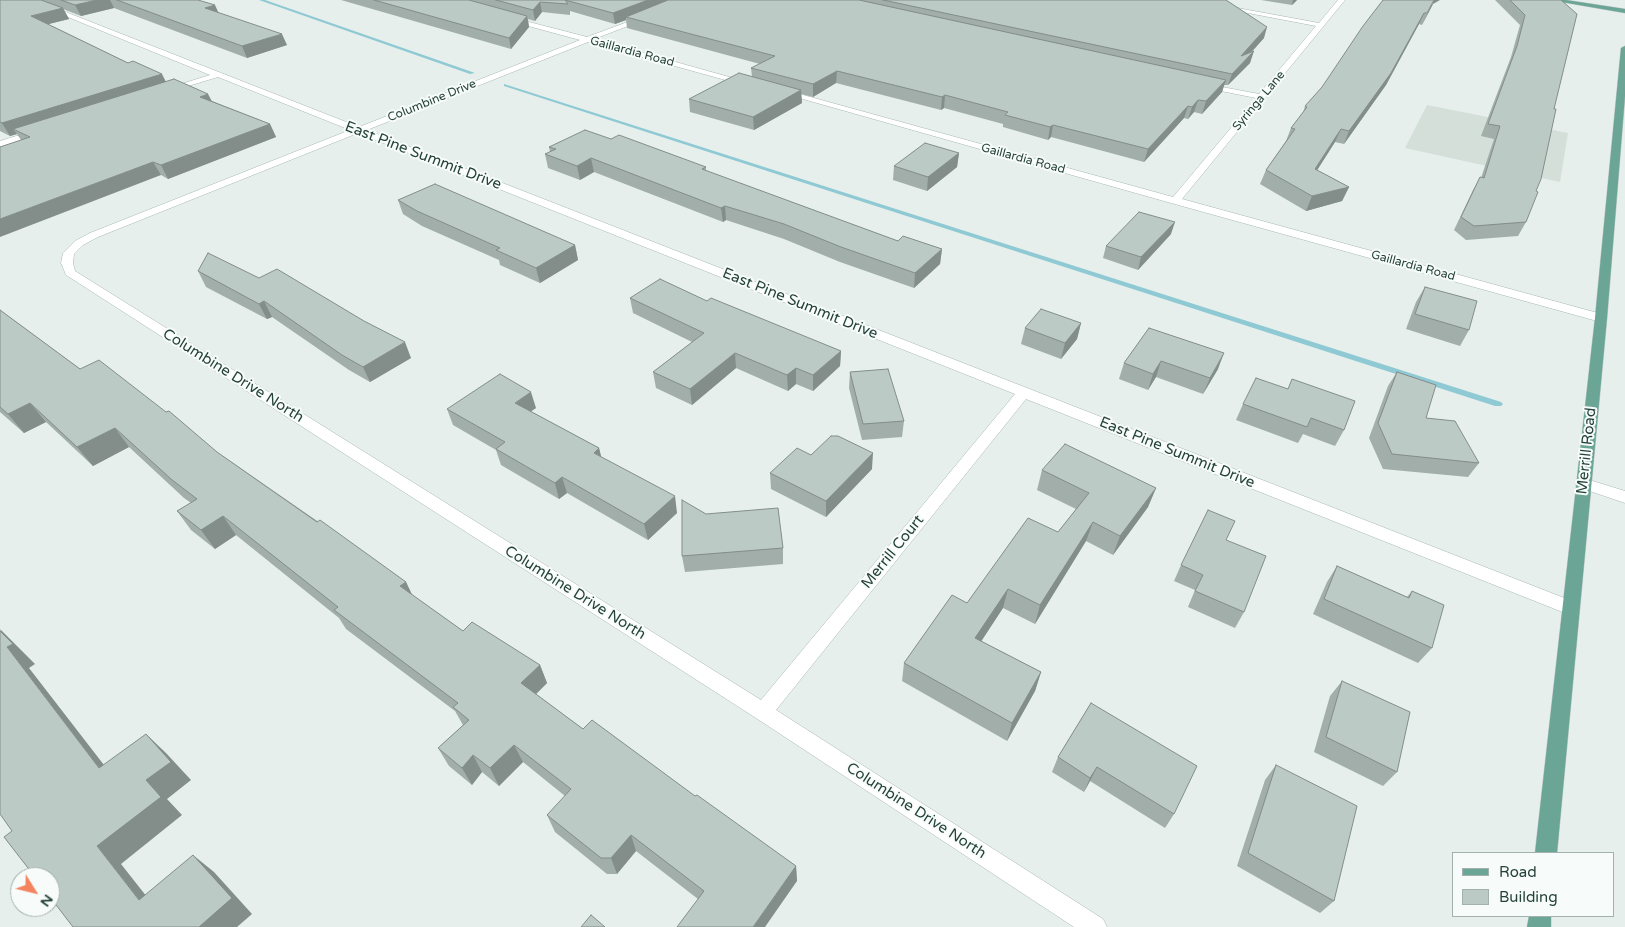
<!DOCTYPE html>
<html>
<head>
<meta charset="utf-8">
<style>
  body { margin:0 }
  #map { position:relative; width:1625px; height:927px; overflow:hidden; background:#e6efeb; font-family:"Varela Round",sans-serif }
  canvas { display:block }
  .legend { position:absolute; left:1452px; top:852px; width:162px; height:65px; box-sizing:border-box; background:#f7fbf9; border:1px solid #a3b1ad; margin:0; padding:6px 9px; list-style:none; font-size:15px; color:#24423a }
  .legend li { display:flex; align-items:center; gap:10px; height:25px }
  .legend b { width:25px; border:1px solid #a3b1ad }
  .north { position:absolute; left:10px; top:867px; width:50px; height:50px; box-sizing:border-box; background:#f7fbf9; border:1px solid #a3b1ad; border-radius:50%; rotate:126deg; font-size:14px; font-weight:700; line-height:20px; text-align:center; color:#24423a }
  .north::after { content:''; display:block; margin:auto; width:18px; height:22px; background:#f4845f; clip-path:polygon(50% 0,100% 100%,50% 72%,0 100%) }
</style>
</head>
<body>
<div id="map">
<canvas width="1625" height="927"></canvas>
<ul class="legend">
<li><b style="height:6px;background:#6aa596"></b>Road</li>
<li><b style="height:14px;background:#bbcac4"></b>Building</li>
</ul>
<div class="north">N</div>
</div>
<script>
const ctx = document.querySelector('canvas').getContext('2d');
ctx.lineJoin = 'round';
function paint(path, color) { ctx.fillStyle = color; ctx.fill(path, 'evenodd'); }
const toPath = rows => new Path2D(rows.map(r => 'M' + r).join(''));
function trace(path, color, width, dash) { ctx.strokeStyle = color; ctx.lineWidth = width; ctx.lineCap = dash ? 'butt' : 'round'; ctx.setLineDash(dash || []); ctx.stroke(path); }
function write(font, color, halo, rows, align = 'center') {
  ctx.font = font + ' "Varela Round",sans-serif'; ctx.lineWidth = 4; ctx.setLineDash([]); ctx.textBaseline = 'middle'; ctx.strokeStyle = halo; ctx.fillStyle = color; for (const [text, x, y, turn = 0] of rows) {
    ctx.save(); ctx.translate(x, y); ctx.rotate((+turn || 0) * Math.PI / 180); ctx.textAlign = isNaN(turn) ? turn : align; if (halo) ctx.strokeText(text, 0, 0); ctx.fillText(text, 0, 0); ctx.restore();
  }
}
paint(toPath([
  [1427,105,1568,133,1560,182,1405,148]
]), '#d4dfda');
paint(toPath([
  [259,0,265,0,475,73,470,74,259,0],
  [504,84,1501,402,1503,404,1501,406,1495,406,504,86,504,84]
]), '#8ec9d4');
const minor = toPath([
  [26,0,35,0,359,127,580,40,506,20,506,16,587,37,649,14,649,18,594,39,754,84,747,86,588,42,367,130,1577,603,1580,608,1577,613,1571,615,1565,613,1026,399,776,710,1103,919,1107,927,1074,927,756,718,66,275,61,263,63,253,75,241,90,233,350,130,218,77,165,93,165,89,210,75,26,0],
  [358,133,1015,394,761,700,75,271,73,263,74,254,83,245,98,237,358,133],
  [1180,0,1194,0,1319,23,1338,0,1345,0,1182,199,1605,315,1607,318,1605,321,1597,321,1171,203,778,92,785,90,1173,197,1256,98,1201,87,1201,83,1259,94,1316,26,1180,0],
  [39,129,42,130,42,134,0,147,0,141,39,129],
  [1583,478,1625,491,1625,503,1578,487,1575,483,1578,479,1583,478]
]);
const major = toPath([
  [1550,0,1566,0,1625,9,1625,13,1550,0],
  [1625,46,1625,96,1607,318,1557,853,1535,853,1595,318,1621,48,1625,46],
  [1529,916,1551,916,1551,927,1527,927,1529,916]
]);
trace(minor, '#a8b8b2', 1);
trace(major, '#c2cac8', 1);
paint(minor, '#fff');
paint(major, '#6aa596');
paint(toPath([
  [0,0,198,0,219,13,287,45,247,58,114,8,81,16,63,9,69,19,48,24,165,81,212,101,270,124,276,137,168,179,161,175,21,140,17,134,10,136,0,131],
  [341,0,1226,0,1264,38,1252,52,1250,63,1228,85,1224,85,1222,92,1202,114,1194,112,1188,119,1184,118,1144,162,1051,137,1048,140,1003,127,1003,124,944,108,941,110,836,83,813,97,801,94,802,103,754,130,690,112,689,99,752,77,751,68,760,64,627,28,626,20,615,24,570,11,570,15,542,12,535,21,528,19,529,27,511,49],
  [1261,0,1297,0,1292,5],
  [1495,0,1561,0,1554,109,1536,191,1526,222,1518,236,1466,240,1454,230,1473,190,1480,177,1481,178,1494,139,1481,136,1511,57,1520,25],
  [1433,4,1422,25,1419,24,1386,85,1344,144,1335,142,1317,170,1349,187,1342,201,1306,211,1260,184,1266,170,1286,141,1291,128,1303,113,1305,106],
  [611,139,706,167,706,171,898,241,942,249,940,264,914,288,840,262,784,239,726,220,723,222,594,172,580,180,548,168,545,154,550,152,549,147],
  [959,153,957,167,927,191,893,180,894,166],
  [398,200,575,245,578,260,540,283,500,265,499,260,422,226,403,214],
  [1171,234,1138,270,1103,258,1106,246],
  [198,271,411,358,370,382,349,370,272,317,267,319,206,287],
  [1425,287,1469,330,1460,346,1406,329,1416,302],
  [630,298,707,301,841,351,840,366,813,391,796,384,788,391,736,368,692,405,656,388,653,372,692,342,633,313],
  [0,310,80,369,217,452,406,582,412,595,463,631,540,665,547,683,536,694,583,729,695,796,796,866,797,881,698,899,636,851,617,874,607,874,555,832,547,815,565,796,523,762,499,786,482,772,472,785,449,766,438,748,463,725,455,711,346,629,339,618,236,535,215,549,191,530,177,511,191,503,184,498,129,447,93,466,46,422,24,433,0,412],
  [1081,323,1077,339,1061,359,1021,344,1025,328],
  [1149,328,1218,369,1203,394,1156,377,1148,390,1119,379,1124,363],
  [850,372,904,421,902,437,862,440,849,388],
  [1397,372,1426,418,1479,463,1468,477,1383,469,1369,438,1388,386],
  [1288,389,1344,430,1335,446,1303,434,1298,443,1236,420,1243,404],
  [536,408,530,411,599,448,601,457,677,513,648,540,567,493,559,499,501,465,496,450,453,425,447,409],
  [872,469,826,517,771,489,770,473],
  [1042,470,1156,488,1148,507,1113,555,1086,541,1035,624,1003,608,981,641,1041,672,1035,691,1007,741,902,681,904,663,967,603,1058,532,1076,509,1037,490],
  [706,514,783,548,783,564,685,572,682,556],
  [1226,540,1244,612,1235,628,1188,607,1195,590,1174,581,1181,565],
  [1337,566,1407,597,1412,591,1432,648,1418,663,1313,614,1327,582],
  [1342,681,1397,772,1383,786,1314,752,1330,696],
  [1091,703,1174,814,1165,828,1090,781,1084,792,1052,772,1058,757],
  [1276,765,1334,901,1320,913,1237,866,1265,780]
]), '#a1aea9');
paint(toPath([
  [97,0,110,0,114,8,81,16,75,5],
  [648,0,676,0,626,17,626,20,615,24,613,13],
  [1293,0,1297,0,1292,5],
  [1434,0,1440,0,1433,4,1422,25],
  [540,2,542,12,535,21,533,10],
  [215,5,220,16,205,8],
  [63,8,69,19,37,27,31,16],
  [1424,13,1419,24,1386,85,1344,144,1349,131],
  [527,16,529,27,511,49,509,38],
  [1267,27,1264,38,1237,67,1241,56],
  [282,34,287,45,247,58,242,46],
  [1254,51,1250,63,1228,85,1232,74],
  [837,71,836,83,813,97,813,84],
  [162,74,168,86,13,129,17,134,10,136,2,123],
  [1226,80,1222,92,1202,114,1206,101],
  [801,90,802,103,754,130,753,117],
  [208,94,215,107,200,97],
  [945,95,944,108,941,110,942,97],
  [1198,100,1194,112,1188,119,1192,107],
  [1188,106,1184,118,1144,162,1148,149],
  [270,124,276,137,168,179,161,165],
  [1053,125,1051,137,1048,140,1050,127],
  [1341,129,1335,142,1309,183,1315,169],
  [959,153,957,167,927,191,928,177],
  [591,158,594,172,580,180,577,166],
  [153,162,161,175,0,237,0,219],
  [1349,187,1342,201,1306,211,1312,196],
  [725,206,726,220,723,222,721,208],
  [1175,222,1171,234,1138,270,1141,257],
  [575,245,578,260,540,283,536,268],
  [942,249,940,264,914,288,915,273],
  [264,301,272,317,267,319,259,304],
  [1081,323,1077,339,1061,359,1065,343],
  [405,342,411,358,370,382,363,367],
  [841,351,840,366,813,391,813,375],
  [735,353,736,368,692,405,690,389],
  [1224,353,1218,369,1203,394,1210,378],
  [1161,361,1156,377,1148,390,1153,374],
  [796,368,796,384,788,391,787,375],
  [531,392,536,408,520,419,515,403],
  [30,403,46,422,24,433,8,414],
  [115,428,129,447,93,466,77,447],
  [599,448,603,464,594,453],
  [873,453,872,469,826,517,826,501],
  [562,477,567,493,559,499,555,483],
  [1156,488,1148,507,1113,555,1120,536],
  [675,496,677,513,648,540,644,524],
  [223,516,236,535,215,549,201,530],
  [1093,522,1086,541,1035,624,1040,605],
  [406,582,415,601,400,586],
  [1008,589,1003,608,971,657,975,638],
  [0,629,35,664,29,668,121,787,99,768,7,647],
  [540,665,547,683,529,701,521,683],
  [1041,672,1035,691,1007,741,1012,723],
  [146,734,166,753,191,780,167,799,182,815,121,864,162,916,139,900,97,846,146,780],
  [514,745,523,762,499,786,490,768],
  [473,755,482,772,472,785,462,768],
  [1097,767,1090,781,1084,792,1090,778],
  [631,835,636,851,617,874,611,858],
  [193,855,214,872,252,914,237,927,199,927],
  [796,866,797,881,765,927,753,927]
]), '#838d89');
const building = toPath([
  [0,0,41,0,63,8,31,16,128,63,133,61,162,74,2,123,0,122,0,0],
  [61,0,97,0,75,5,61,0],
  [117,0,198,0,215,5,205,8,282,34,242,46,117,0],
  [374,0,469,0,527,16,509,38,374,0],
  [496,0,648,0,613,13,565,0,568,4,540,2,533,10,496,0],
  [668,0,859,0,1226,80,1206,101,1198,100,1192,107,1188,106,1148,149,1053,125,1050,127,1005,115,1008,112,945,95,942,97,837,71,813,84,751,68,775,56,626,17,668,0],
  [883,0,1226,0,1267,27,1241,56,1254,51,1232,74,883,0],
  [1383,0,1434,0,1427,13,1424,13,1391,73,1349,131,1341,129,1315,169,1349,187,1312,196,1266,170,1295,129,1291,128,1307,107,1305,106,1322,87,1363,26,1383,0],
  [1510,0,1561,0,1577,14,1554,109,1556,109,1541,179,1536,191,1538,192,1526,222,1474,226,1461,217,1480,177,1484,178,1500,126,1488,124,1517,46,1525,15,1510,0],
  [739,73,801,90,753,117,689,99,739,73],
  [174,79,208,94,200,97,270,124,161,165,153,162,0,219,0,147,30,137,13,129,174,79],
  [585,130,611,139,619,135,706,167,702,169,898,241,903,236,942,249,915,273,841,247,784,224,725,206,721,208,591,158,577,166,545,154,556,149,549,147,585,130],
  [925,143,959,153,928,177,894,166,925,143],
  [435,184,575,245,536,268,496,250,500,248,417,211,398,200,435,184],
  [1139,212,1175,222,1141,257,1106,246,1139,212],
  [208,253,259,278,277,269,364,321,405,342,363,367,342,355,264,301,259,304,198,271,208,253],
  [660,279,707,301,711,298,841,351,813,375,796,368,787,375,735,353,690,389,653,372,704,333,630,298,660,279],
  [1425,287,1477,301,1469,330,1415,314,1425,287],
  [1041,309,1081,323,1065,343,1025,328,1041,309],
  [0,310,80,369,99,360,166,412,169,411,217,452,317,522,320,520,406,582,400,586,463,631,472,622,540,665,521,683,583,729,592,720,695,796,697,795,796,866,753,927,677,927,704,891,631,835,611,858,601,858,547,815,571,789,514,745,490,768,473,755,462,768,438,748,469,720,453,707,458,703,334,610,338,607,223,516,201,530,177,511,197,499,171,479,115,428,77,447,30,403,8,414,0,407,0,310],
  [1149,328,1224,353,1210,378,1161,361,1153,374,1124,363,1149,328],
  [888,369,904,421,863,424,850,372,888,369],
  [1397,372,1436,385,1426,418,1455,421,1479,463,1392,454,1378,423,1397,372],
  [500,374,531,392,515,403,599,448,594,453,675,496,644,524,562,477,555,483,496,449,505,442,447,409,500,374],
  [1256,378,1288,389,1292,379,1355,401,1344,430,1311,418,1307,427,1243,404,1256,378],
  [831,436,838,436,873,453,826,501,770,473,797,448,811,455,831,436],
  [1065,444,1156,488,1120,536,1093,522,1040,605,1008,589,975,638,1041,672,1012,723,904,663,952,595,967,603,1028,518,1058,532,1089,493,1042,470,1065,444],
  [682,500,706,514,778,508,783,548,682,556,682,500],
  [1208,510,1235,521,1226,540,1266,556,1244,612,1195,591,1203,575,1181,565,1208,510],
  [1337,566,1409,598,1412,591,1444,605,1432,648,1324,599,1337,566],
  [0,631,13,644,7,647,99,768,146,734,171,762,146,780,161,797,97,846,139,900,193,855,232,898,199,927,73,927,50,897,50,877,35,877,4,837,12,831,0,814,0,631],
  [1342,681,1410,712,1397,772,1326,737,1342,681],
  [1091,703,1197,766,1174,814,1097,767,1090,778,1058,757,1091,703],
  [1276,765,1357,806,1334,901,1248,853,1276,765],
  [591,915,605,927,581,927,591,915]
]);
paint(building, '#bbcac4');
trace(building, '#838d89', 1);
write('12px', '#24423a', '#f7fbf9', [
  ["Gaillardia Road",632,52,15],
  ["Columbine Drive",432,101,-22],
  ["Syringa Lane",1259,101,-50],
  ["Gaillardia Road",1023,159,15],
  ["Gaillardia Road",1413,266,15]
]);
write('15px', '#24423a', '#f7fbf9', [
  ["East Pine Summit Drive",423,156,21],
  ["East Pine Summit Drive",800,304,22],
  ["Columbine Drive North",233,376,32],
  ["Merrill Road",1587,451,-84],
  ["East Pine Summit Drive",1177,453,22],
  ["Merrill Court",893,552,-51],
  ["Columbine Drive North",575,593,32],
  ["Columbine Drive North",916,811,33]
]);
</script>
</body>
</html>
